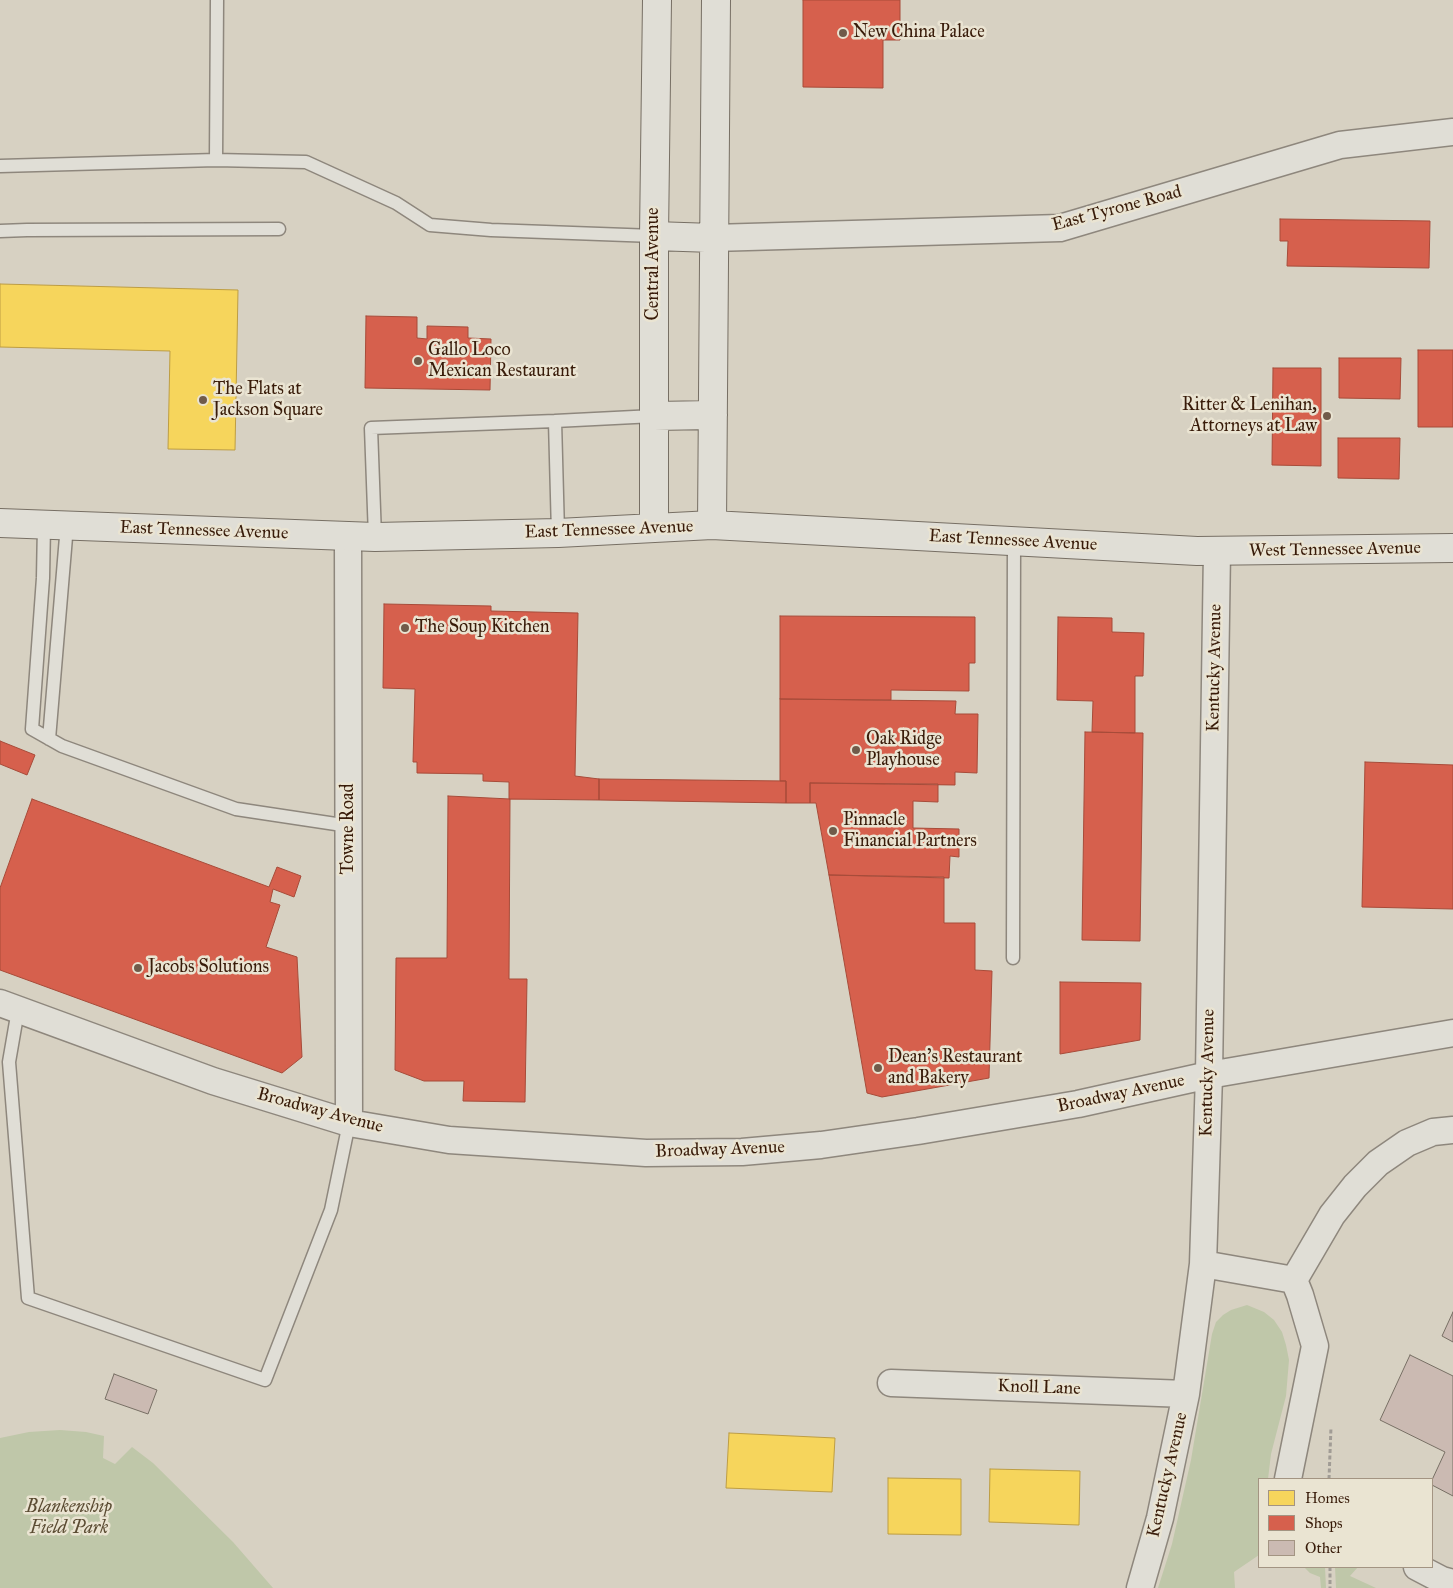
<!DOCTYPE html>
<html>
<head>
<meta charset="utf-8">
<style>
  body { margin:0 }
  #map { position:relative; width:1453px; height:1588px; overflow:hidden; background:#d7d1c2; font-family:"IM FELL Great Primer",serif }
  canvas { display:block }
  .legend { position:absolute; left:1258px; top:1478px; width:175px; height:90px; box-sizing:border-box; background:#eae4d2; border:1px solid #a39482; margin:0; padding:6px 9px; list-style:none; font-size:15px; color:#381b09 }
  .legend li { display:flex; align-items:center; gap:10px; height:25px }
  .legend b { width:25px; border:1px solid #a39482 }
</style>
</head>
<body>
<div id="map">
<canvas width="1453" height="1588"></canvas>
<ul class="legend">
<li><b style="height:14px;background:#f6d55c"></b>Homes</li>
<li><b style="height:14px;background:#d6604d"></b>Shops</li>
<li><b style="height:14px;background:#cbbab2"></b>Other</li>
</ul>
</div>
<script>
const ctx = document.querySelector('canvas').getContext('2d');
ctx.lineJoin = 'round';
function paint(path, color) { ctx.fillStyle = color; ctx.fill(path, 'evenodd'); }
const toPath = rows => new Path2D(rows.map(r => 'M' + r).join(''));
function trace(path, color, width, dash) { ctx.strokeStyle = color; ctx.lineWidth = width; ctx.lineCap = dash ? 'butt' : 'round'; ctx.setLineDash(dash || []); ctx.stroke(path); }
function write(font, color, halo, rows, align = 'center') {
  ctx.font = font + ' "IM FELL Great Primer",serif'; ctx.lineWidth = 5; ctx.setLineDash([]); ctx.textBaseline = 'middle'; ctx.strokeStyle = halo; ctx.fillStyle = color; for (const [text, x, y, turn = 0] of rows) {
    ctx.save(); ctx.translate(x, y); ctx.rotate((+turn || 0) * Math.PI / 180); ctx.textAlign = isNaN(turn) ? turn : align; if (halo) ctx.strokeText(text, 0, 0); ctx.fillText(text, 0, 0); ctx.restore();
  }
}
paint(toPath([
  [1247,1305,1264,1312,1274,1320,1282,1332,1286,1345,1289,1360,1286,1396,1271,1454,1268,1479,1259,1479,1259,1555,1234,1572,1235,1588,1158,1588,1172,1544,1191,1460,1212,1334,1216,1322,1223,1315,1231,1310],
  [60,1430,86,1432,104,1436,103,1458,115,1464,132,1447,153,1463,233,1542,273,1588,0,1588,0,1438,29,1432],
  [1304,1567,1325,1567,1326,1588,1321,1588,1320,1577,1310,1573],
  [1335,1567,1358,1567,1350,1576,1376,1588,1336,1588]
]), '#bfc7a9');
const homes = toPath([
  [0,284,238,290,235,450,168,449,170,351,0,347,0,284],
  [729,1433,835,1438,832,1492,726,1488,729,1433],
  [990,1469,1080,1471,1079,1525,989,1522,990,1469],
  [888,1478,961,1479,961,1535,888,1534,888,1478]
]);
paint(homes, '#f6d55c');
trace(homes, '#bd9d43', 1);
const shops = toPath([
  [803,0,900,0,900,40,883,40,883,88,803,87,803,0],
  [1280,219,1430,221,1429,268,1287,266,1288,241,1280,241,1280,219],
  [366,316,417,317,417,338,427,339,427,326,468,327,468,338,491,339,490,390,365,388,366,316],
  [1418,350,1453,350,1453,427,1418,427,1418,350],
  [1339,358,1401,358,1400,399,1339,398,1339,358],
  [1273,368,1321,368,1321,466,1272,465,1273,368],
  [1338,438,1400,438,1399,479,1338,478,1338,438],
  [384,604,491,606,491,611,578,613,575,776,599,779,599,800,509,799,509,782,483,781,483,774,417,773,417,762,413,762,415,689,383,688,384,604],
  [780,616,975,617,975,663,969,663,969,691,891,690,891,700,780,699,780,616],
  [1058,617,1112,618,1112,632,1144,633,1143,676,1135,676,1135,733,1092,732,1093,701,1057,700,1058,617],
  [780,699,956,701,955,714,978,714,977,773,955,772,955,785,810,783,810,803,786,803,786,781,780,781,780,699],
  [1085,732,1143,733,1140,941,1082,940,1085,732],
  [0,741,35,755,27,775,0,764,0,741],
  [1365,762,1453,765,1453,909,1362,907,1365,762],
  [599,779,786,781,786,803,599,800,599,779],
  [810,783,938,784,938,802,913,801,913,828,959,829,959,857,950,856,949,878,829,875,816,803,810,803,810,783],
  [448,796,510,799,509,979,527,979,525,1102,463,1101,464,1081,424,1081,395,1070,396,958,447,958,448,796],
  [32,799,269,887,277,867,301,876,294,897,273,889,270,902,280,905,266,947,297,957,302,1057,282,1073,0,970,0,888,32,799],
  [829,875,944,877,944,923,975,923,975,970,992,971,989,1078,882,1097,867,1093,829,875],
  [1060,982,1141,983,1140,1040,1060,1054,1060,982]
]);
paint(shops, '#d6604d');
trace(shops, '#a74b39', 1);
const building = toPath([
  [1453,1312,1453,1342,1442,1336,1453,1312],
  [1410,1355,1453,1376,1453,1496,1432,1485,1432,1480,1445,1452,1380,1420,1410,1355],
  [114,1374,157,1390,148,1414,105,1399,114,1374]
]);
paint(building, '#cbbab2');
trace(building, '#776f64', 1);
const lane = toPath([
  [216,160,217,0],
  [0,166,216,160,306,162,396,203,430,225,491,230,654,236],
  [0,231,27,230,279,229],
  [555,421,654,416],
  [44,525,43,578,32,729,62,746,236,809,349,826],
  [375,537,371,428,555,421,558,533],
  [49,739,67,525],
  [1013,958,1014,541],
  [18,1010,9,1062,28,1298,265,1380,331,1210,349,1123]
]);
const street = toPath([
  [713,238,1060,228,1340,145,1453,132],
  [348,536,349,1123],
  [0,1003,213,1081,349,1123,449,1140,646,1153,742,1152,821,1145,918,1131,1078,1104,1209,1075,1453,1033],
  [1203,1264,1294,1280,1300,1295,1315,1346,1288,1479],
  [1294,1280,1332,1215,1355,1186,1378,1163,1407,1143,1433,1132,1453,1130],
  [891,1383,1186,1394],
  [1417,1567,1442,1580,1453,1583],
  [1140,1588,1160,1518,1186,1394,1203,1264,1209,1075,1217,551]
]);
const secondary = toPath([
  [654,236,713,238],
  [654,416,713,415],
  [0,523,375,537,558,533,712,525,1197,551,1453,548],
  [712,525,716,0],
  [654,528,654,236,657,0]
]);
trace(lane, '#8e877d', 15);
trace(street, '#8e877d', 29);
trace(secondary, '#776f64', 30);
trace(toPath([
  [1329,1479,1331,1427],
  [1330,1567,1330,1588]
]), '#a19c95', 3, [4, 2.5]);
trace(lane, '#e0ded6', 12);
trace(street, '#e0ded6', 26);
trace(secondary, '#e0ded6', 28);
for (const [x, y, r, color] of [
  [843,33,5,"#705b4a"],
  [418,361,5,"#705b4a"],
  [203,400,5,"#705b4a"],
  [1327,416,5,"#705b4a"],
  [405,628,5,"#705b4a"],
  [856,750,5,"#705b4a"],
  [833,831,5,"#705b4a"],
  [138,968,5,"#705b4a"],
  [878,1068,5,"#705b4a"]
]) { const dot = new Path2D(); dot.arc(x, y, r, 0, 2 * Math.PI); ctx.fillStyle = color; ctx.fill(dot); trace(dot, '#eae4d2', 2); }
write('18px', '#381b09', '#eae4d2', [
  ["New China Palace",853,33],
  ["Gallo Loco",428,351],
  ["Mexican Restaurant",428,372],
  ["The Flats at",213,390],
  ["Jackson Square",213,411],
  ["Ritter & Lenihan,",1317,406,"right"],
  ["Attorneys at Law",1317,427,"right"],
  ["The Soup Kitchen",415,628],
  ["Oak Ridge",866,740],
  ["Playhouse",866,761],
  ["Pinnacle",843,821],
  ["Financial Partners",843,842],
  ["Jacobs Solutions",148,968],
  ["Dean's Restaurant",888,1058],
  ["and Bakery",888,1079]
], 'left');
write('18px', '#381b09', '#eae4d2', [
  ["East Tyrone Road",1117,209,-15],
  ["Central Avenue",654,264,-90],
  ["East Tennessee Avenue",609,530,-2],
  ["East Tennessee Avenue",204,531,2],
  ["East Tennessee Avenue",1013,541,3],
  ["West Tennessee Avenue",1335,550,-1],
  ["Kentucky Avenue",1215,668,-89],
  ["Towne Road",349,829,-90],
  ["Kentucky Avenue",1208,1073,-89],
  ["Broadway Avenue",1121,1094,-12],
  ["Broadway Avenue",320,1111,15],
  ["Broadway Avenue",720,1150,-2],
  ["Knoll Lane",1039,1388,2],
  ["Kentucky Avenue",1168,1475,-77]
]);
write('italic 18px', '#5b4c33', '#eae4d2', [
  ["Blankenship",69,1508],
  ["Field Park",69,1529]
]);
</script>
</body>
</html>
